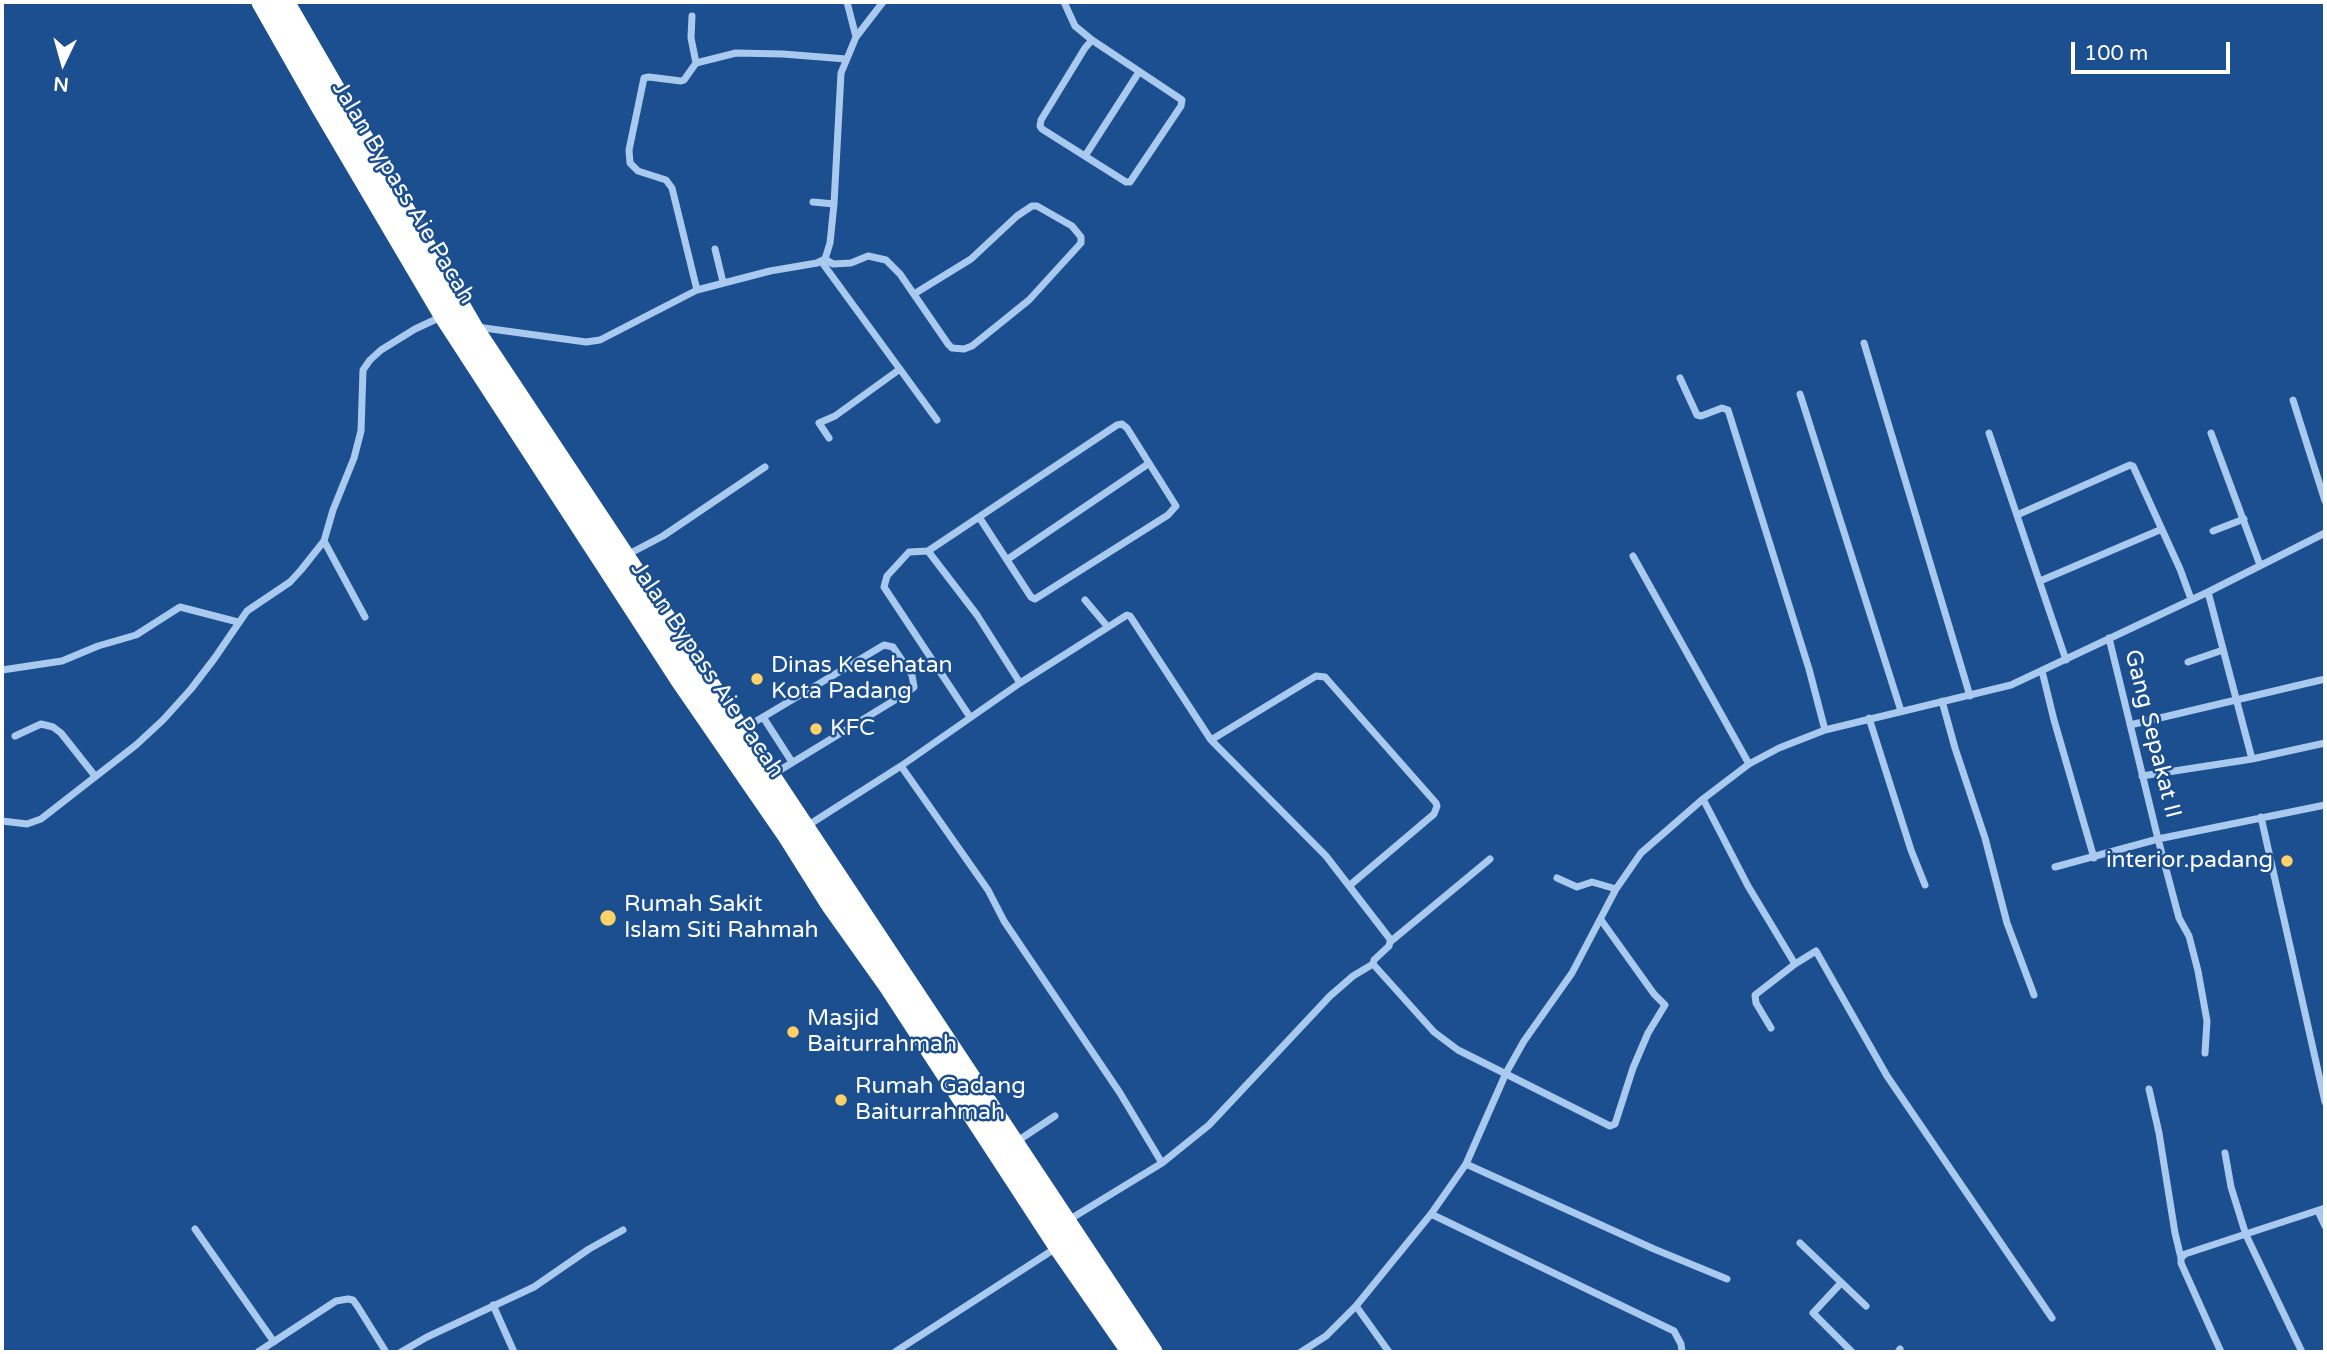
<!DOCTYPE html>
<html>
<head>
<meta charset="utf-8">
<style>
  body { margin:0 }
  #map { position:relative; width:2327px; height:1354px; overflow:hidden; background:#1b4f8f; font-family:"Varela Round",sans-serif }
  canvas { display:block }
  .frame { position:absolute; inset:0; border:4px solid #fff; pointer-events:none }
  .north { position:absolute; left:28px; top:28px; width:70px; height:70px; -webkit-text-stroke:5px #1b4f8f; paint-order:stroke; rotate:185deg; font-size:19px; font-weight:700; line-height:28px; text-align:center; color:#fff }
  .north::after { content:''; display:block; margin:auto; width:24px; height:32px; background:#fff; clip-path:polygon(50% 0,100% 100%,50% 72%,0 100%) }
  .scale { position:absolute; left:2071px; top:42px; width:159px; height:32px; box-sizing:border-box; border:4px solid #fff; border-top:0; padding-left:9px; font-size:21px; line-height:24px; white-space:nowrap; color:#fff; -webkit-text-stroke:5px #1b4f8f; paint-order:stroke }
</style>
</head>
<body>
<div id="map">
<canvas width="2327" height="1354"></canvas>
<div class="frame"></div>
<div class="north">N</div>
<div class="scale">100 m</div>
</div>
<script>
const ctx = document.querySelector('canvas').getContext('2d');
ctx.lineJoin = 'round';
const toPath = rows => new Path2D(rows.map(r => 'M' + r).join(''));
function trace(path, color, width, dash) { ctx.strokeStyle = color; ctx.lineWidth = width; ctx.lineCap = dash ? 'butt' : 'round'; ctx.setLineDash(dash || []); ctx.stroke(path); }
function write(font, color, halo, rows, align = 'center') {
  ctx.font = font + ' "Varela Round",sans-serif'; ctx.lineWidth = 5; ctx.setLineDash([]); ctx.textBaseline = 'middle'; ctx.strokeStyle = halo; ctx.fillStyle = color; for (const [text, x, y, turn = 0] of rows) {
    ctx.save(); ctx.translate(x, y); ctx.rotate((+turn || 0) * Math.PI / 180); ctx.textAlign = isNaN(turn) ? turn : align; if (halo) ctx.strokeText(text, 0, 0); ctx.fillText(text, 0, 0); ctx.restore();
  }
}
trace(toPath([
  [847,2,856,37],
  [1064,2,1075,26,1092,40,1182,100,1181,106,1130,182,1126,182,1042,129,1040,126,1041,120,1085,48,1092,40],
  [692,16,691,38,696,63],
  [1085,156,1139,72],
  [813,202,834,204],
  [715,249,723,282],
  [825,259,833,264,851,263,868,256,886,260,900,274,948,344,952,348,964,349,972,346,1029,300,1081,243,1081,237,1072,226,1037,206,1032,206,1017,216,971,259,914,294],
  [821,261,937,420],
  [697,290,672,188,666,180,638,171,630,163,629,150,644,78,649,77,681,81,684,80,696,63,736,53,783,54,846,59],
  [477,327,586,342,600,340,697,290,770,271,817,263,825,259,830,243,834,204,841,73,856,37,883,2],
  [1864,343,1970,696],
  [1680,378,1697,415,1701,416,1722,408,1728,410,1809,669,1825,730],
  [1800,394,1901,711],
  [2293,400,2325,501],
  [1989,433,2066,660],
  [2211,433,2260,565],
  [829,438,819,423,835,416,900,369],
  [2017,515,2130,465,2133,466,2180,569,2191,599],
  [979,517,1031,597,1035,599,1168,515,1176,506,1127,428,1122,424,1117,425,928,551,977,615,1020,683],
  [2213,531,2244,519],
  [324,541,365,617],
  [928,551,909,552,887,576,884,587,970,717],
  [625,556,663,536,765,467],
  [1633,556,1749,764],
  [1008,559,1148,464],
  [2040,581,2162,529],
  [2208,592,2252,759],
  [1085,600,1107,626],
  [2109,638,2158,839,2179,918,2189,936,2198,971,2207,1021,2205,1053],
  [2188,662,2223,650],
  [2,670,62,661,98,646,136,635,180,607,238,622],
  [2042,671,2054,720,2094,858],
  [1942,701,1955,748,1985,838,2007,923,2034,995],
  [763,717,792,762],
  [1869,718,1911,850,1925,885],
  [2130,725,2325,679],
  [743,729,884,645,893,647,912,675,914,687,908,692,772,775],
  [15,736,41,724,53,727,61,733,95,776],
  [1211,740,1316,676,1325,677,1436,803,1437,806,1434,814,1349,886],
  [2142,776,2252,759,2325,743],
  [1703,799,1748,886,1795,964,1816,951,1887,1076,2052,1318],
  [2261,817,2325,1102],
  [2,821,27,824,41,819,136,745,163,720,191,689,214,659,247,611,290,582,301,570,324,541,333,510,354,458,361,431,363,370,370,360,381,350,415,329,443,316],
  [807,826,901,766],
  [2055,867,2158,839,2325,805],
  [1557,878,1577,887,1592,882,1616,889],
  [1390,942,1490,859],
  [1373,964,1434,1032,1458,1050,1610,1126,1615,1124,1633,1068,1648,1033,1665,1005,1654,994,1601,920],
  [1771,1028,1756,1003,1755,995,1795,964],
  [2149,1089,2159,1133,2175,1233,2181,1258],
  [1016,1142,1055,1116],
  [2225,1153,2231,1187,2246,1235,2302,1352],
  [1466,1164,1654,1249,1727,1279],
  [2318,1211,2325,1226],
  [1431,1214,1674,1331,1681,1344,1682,1352],
  [1067,1221,1162,1163,1209,1125,1330,996,1353,976,1373,964,1374,960,1389,946,1390,942,1390,939,1326,856,1211,740,1130,616,1127,615,1020,683,901,766,988,890,1004,921,1120,1093,1162,1163],
  [195,1229,274,1342],
  [1800,1243,1866,1306],
  [1841,1283,1813,1313,1852,1352],
  [493,1305,514,1352],
  [1356,1306,1389,1352],
  [258,1352,336,1301,348,1299,353,1300,358,1307,386,1352],
  [401,1352,427,1337,534,1287,589,1249,623,1230],
  [895,1352,1056,1248],
  [1301,1352,1326,1336,1356,1306,1431,1214,1466,1164,1506,1073,1524,1041,1572,973,1616,889,1641,853,1703,799,1749,764,1779,748,1825,730,2011,685,2208,592,2325,533],
  [1898,1352,1900,1349],
  [2221,1352,2181,1263,2181,1258,2185,1254,2325,1208]
]), '#a9c9ee', 7);
trace(toPath([
  [262,2,321,106,444,315,681,680,787,834,831,904,890,987,1062,1251,1132,1352],
  [284,2,472,327,1152,1352]
]), '#fff', 21);
for (const [x, y, r, color] of [
  [757,679,7,"#ffd166"],
  [816,729,7,"#ffd166"],
  [2287,861,7,"#ffd166"],
  [608,918,9,"#ffd166"],
  [793,1032,7,"#ffd166"],
  [841,1100,7,"#ffd166"]
]) { const dot = new Path2D(); dot.arc(x, y, r, 0, 2 * Math.PI); ctx.fillStyle = color; ctx.fill(dot); trace(dot, '#1b4f8f', 2.5); }
write('23px', '#fff', '#1b4f8f', [
  ["Jalan Bypass Aie Pacah",403,193,59],
  ["Jalan Bypass Aie Pacah",707,670,56],
  ["Gang Sepakat II",2152,734,76]
]);
write('23px', '#fff', '#1b4f8f', [
  ["Dinas Kesehatan",771,666],
  ["Kota Padang",771,692],
  ["KFC",830,729],
  ["interior.padang",2273,861,"right"],
  ["Rumah Sakit",624,905],
  ["Islam Siti Rahmah",624,931],
  ["Masjid",807,1019],
  ["Baiturrahmah",807,1045],
  ["Rumah Gadang",855,1087],
  ["Baiturrahmah",855,1113]
], 'left');
</script>
</body>
</html>
